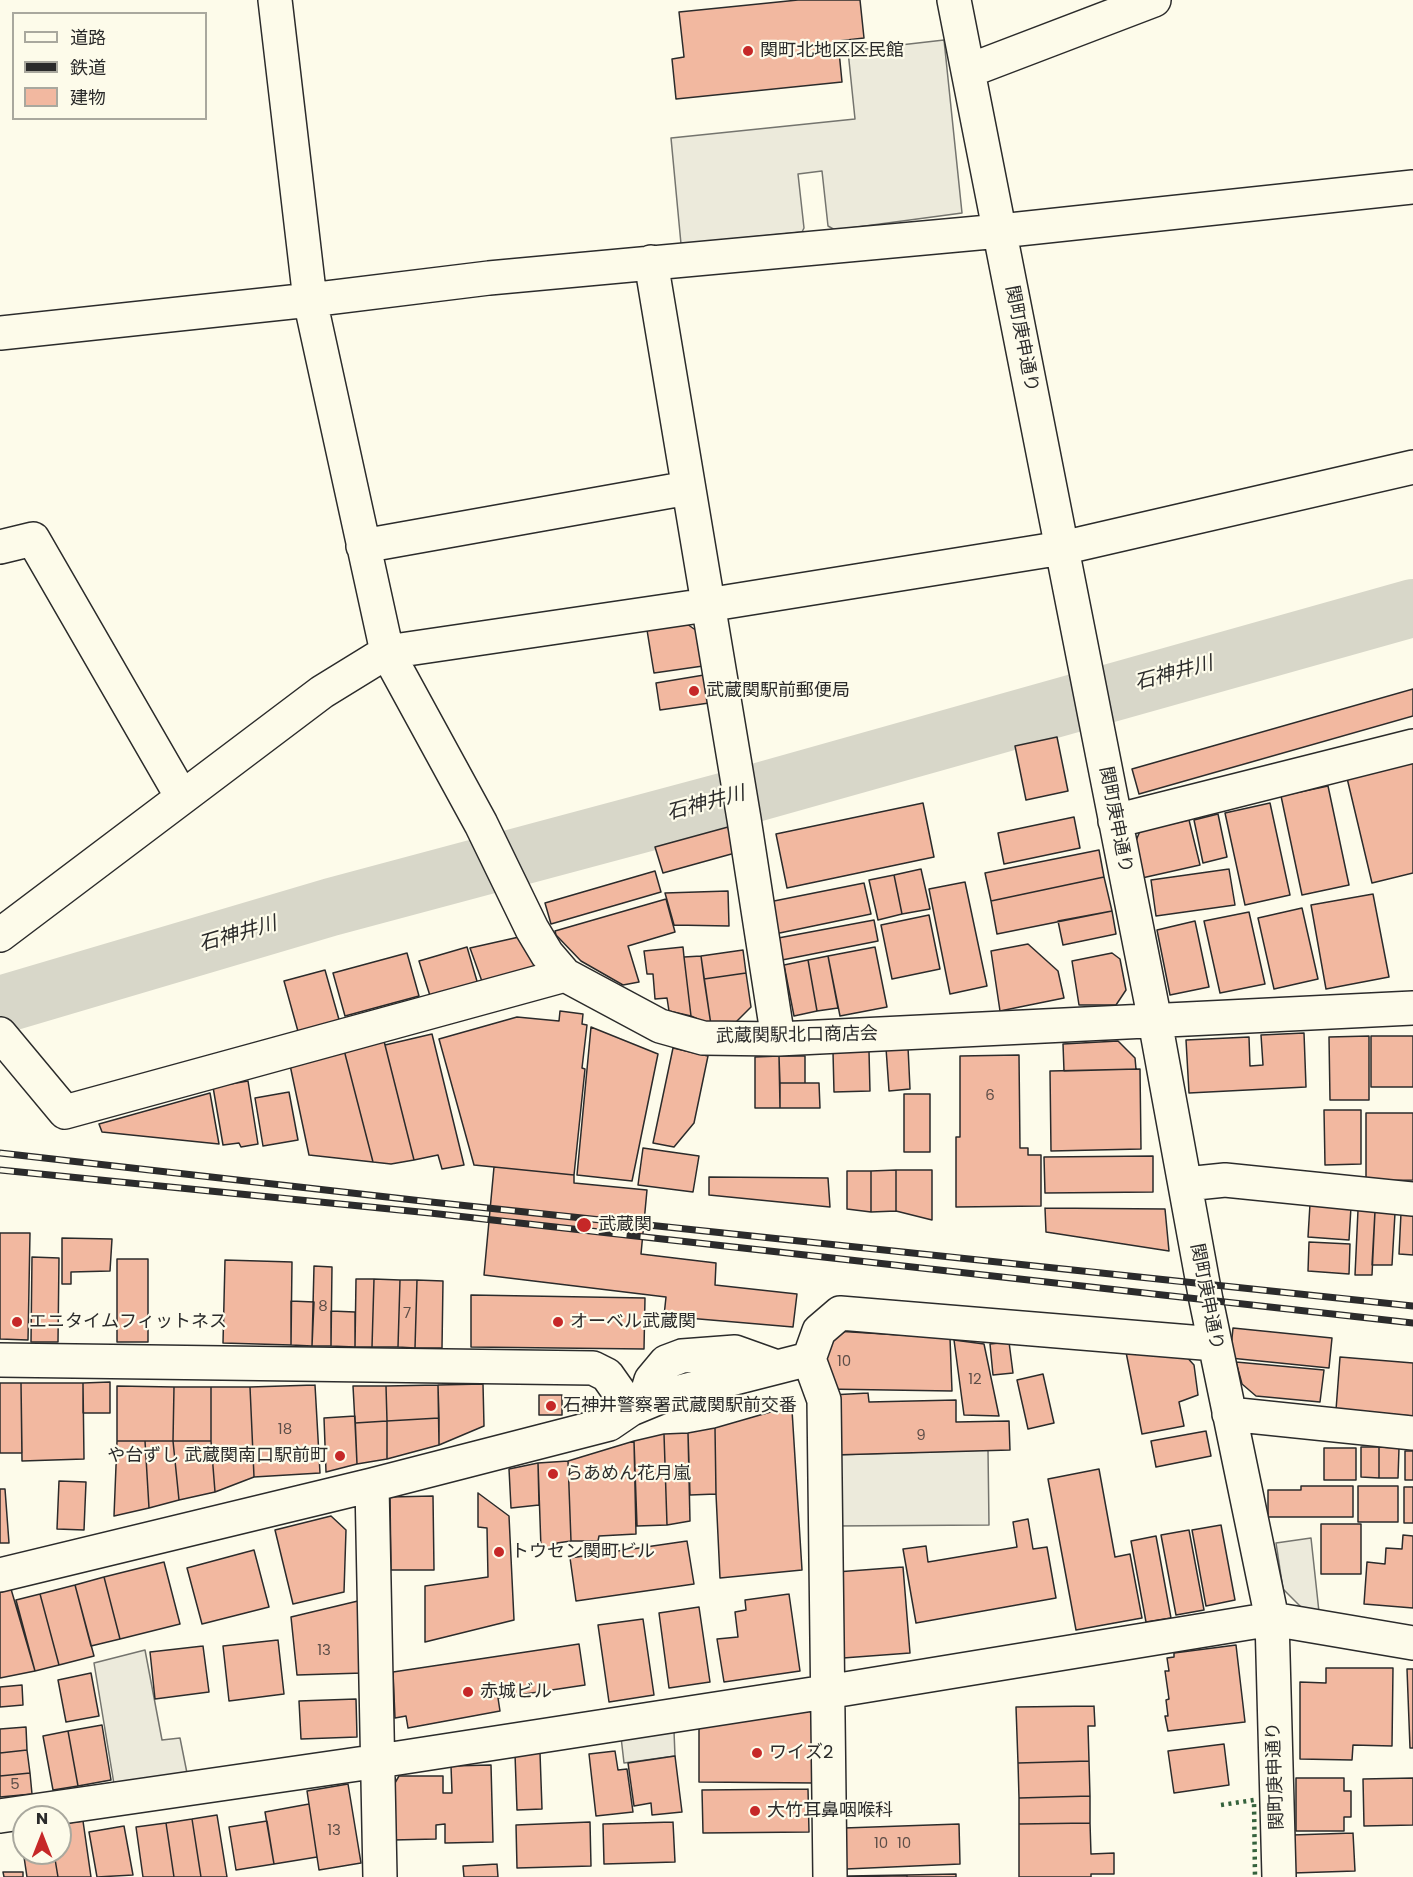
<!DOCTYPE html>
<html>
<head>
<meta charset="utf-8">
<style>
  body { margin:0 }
  #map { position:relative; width:1413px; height:1877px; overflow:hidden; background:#fdfbea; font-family:Poppins,"Noto Sans JP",sans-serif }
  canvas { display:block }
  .legend { position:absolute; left:12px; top:12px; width:195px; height:108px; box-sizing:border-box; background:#fdfbea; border:2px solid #a9a89e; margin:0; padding:8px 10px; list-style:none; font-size:18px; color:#2b2b2b }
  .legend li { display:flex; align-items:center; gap:12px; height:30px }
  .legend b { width:30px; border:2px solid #a9a89e }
  .north { position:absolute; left:12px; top:1805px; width:60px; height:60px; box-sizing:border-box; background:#fdfbea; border:2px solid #a9a89e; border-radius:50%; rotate:0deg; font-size:16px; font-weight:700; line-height:24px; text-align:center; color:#2b2b2b }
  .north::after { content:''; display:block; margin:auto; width:21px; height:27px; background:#c62828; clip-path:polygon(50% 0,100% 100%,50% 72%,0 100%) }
</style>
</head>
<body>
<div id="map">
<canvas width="1413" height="1877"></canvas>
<ul class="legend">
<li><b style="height:8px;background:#fdfbea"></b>道路</li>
<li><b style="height:8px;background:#2b2b2b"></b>鉄道</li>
<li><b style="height:16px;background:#f2b8a0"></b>建物</li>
</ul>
<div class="north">N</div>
</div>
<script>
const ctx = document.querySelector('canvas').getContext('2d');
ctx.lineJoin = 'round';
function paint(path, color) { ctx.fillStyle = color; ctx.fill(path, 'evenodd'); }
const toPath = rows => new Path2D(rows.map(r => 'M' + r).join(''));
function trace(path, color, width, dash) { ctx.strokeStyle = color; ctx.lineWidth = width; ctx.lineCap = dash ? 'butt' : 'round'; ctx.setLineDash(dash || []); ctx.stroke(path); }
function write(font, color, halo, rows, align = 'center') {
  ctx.font = font + ' Poppins,"Noto Sans JP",sans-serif'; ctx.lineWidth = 4.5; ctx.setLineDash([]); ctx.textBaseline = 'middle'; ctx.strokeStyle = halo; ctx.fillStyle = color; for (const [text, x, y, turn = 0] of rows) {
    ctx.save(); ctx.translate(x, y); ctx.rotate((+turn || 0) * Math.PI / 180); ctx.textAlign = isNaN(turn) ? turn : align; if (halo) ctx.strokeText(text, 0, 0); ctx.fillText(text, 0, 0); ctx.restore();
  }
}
const parking = toPath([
  [944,40,962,213,835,230,828,226,822,171,798,174,804,228,802,232,681,244,671,138,855,119,848,51,944,40],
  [988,1450,989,1525,833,1526,833,1455,988,1450],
  [1311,1538,1319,1612,1304,1610,1283,1589,1276,1543,1311,1538],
  [145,1650,162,1740,180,1738,187,1773,114,1784,94,1663,145,1650],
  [674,1731,675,1756,624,1763,621,1737,674,1731]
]);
paint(parking, '#eceadb');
trace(parking, '#74746e', 1.5);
trace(toPath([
  [0,1005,331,907,723,802,1413,608]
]), '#d8d7c9', 58);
const building = toPath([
  [798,0,860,0,864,38,838,41,842,82,676,99,672,59,684,57,679,12,798,0],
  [687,624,697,631,703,666,654,673,647,630,687,624],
  [704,675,709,703,660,710,656,683,704,675],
  [1413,689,1413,716,1139,794,1132,769,1413,689],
  [1057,737,1068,791,1026,800,1015,746,1057,737],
  [1413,763,1413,873,1372,883,1347,778,1413,763],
  [1328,786,1349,885,1302,895,1281,796,1328,786],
  [923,803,934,857,787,888,776,834,923,803],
  [1270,803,1290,895,1245,905,1225,813,1270,803],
  [1218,814,1227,857,1203,863,1194,820,1218,814],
  [1074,817,1080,848,1004,864,998,833,1074,817],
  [1189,820,1200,865,1142,878,1135,843,1140,831,1189,820],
  [728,827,735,853,663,873,655,847,728,827],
  [1099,850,1104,877,991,901,985,873,1099,850],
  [921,869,930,909,902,914,894,875,921,869],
  [1229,869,1235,905,1156,916,1151,880,1229,869],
  [655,871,661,892,551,924,545,903,655,871],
  [894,875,902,914,878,920,869,880,894,875],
  [1104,877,1112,911,997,934,991,901,1104,877],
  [965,882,987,986,950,994,929,889,965,882],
  [864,883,871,914,770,935,764,903,864,883],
  [728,891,729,926,674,925,665,893,728,891],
  [1373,894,1389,977,1326,989,1311,905,1373,894],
  [666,899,675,932,628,946,639,982,623,985,581,961,556,935,555,931,666,899],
  [1302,908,1318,979,1274,989,1258,918,1302,908],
  [1112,911,1116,934,1063,945,1058,921,1112,911],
  [1249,912,1265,984,1220,993,1204,921,1249,912],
  [929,915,940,969,892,979,881,925,929,915],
  [874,920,878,941,777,961,773,939,874,920],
  [1195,921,1209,987,1170,995,1157,930,1195,921],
  [519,937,537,967,484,987,470,948,519,937],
  [1028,944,1058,971,1064,998,1000,1011,991,951,1028,944],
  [467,947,479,988,432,1002,419,961,467,947],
  [683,947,684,957,691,1016,669,1011,667,998,655,999,653,974,647,974,644,951,683,947],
  [875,947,887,1007,840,1016,828,956,875,947],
  [743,950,746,973,704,979,701,956,743,950],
  [407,953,419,996,345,1016,333,973,407,953],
  [1112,953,1120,959,1126,990,1116,1005,1079,1005,1072,961,1112,953],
  [701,956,711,1025,691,1016,684,957,701,956],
  [828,956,838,1008,817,1011,808,960,828,956],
  [808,960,817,1011,794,1016,784,965,808,960],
  [325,970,340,1023,299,1035,284,981,325,970],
  [746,973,751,1007,734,1024,711,1025,704,979,746,973],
  [560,1011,583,1014,582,1024,587,1025,582,1068,585,1069,574,1175,474,1165,439,1039,517,1017,559,1021,560,1011],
  [591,1027,658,1054,632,1181,577,1175,591,1027],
  [1304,1033,1306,1087,1189,1093,1186,1040,1249,1037,1250,1066,1263,1065,1261,1035,1304,1033],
  [432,1034,464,1165,442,1169,438,1155,414,1160,385,1045,432,1034],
  [1369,1036,1369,1100,1330,1100,1329,1037,1369,1036],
  [1371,1036,1413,1036,1413,1087,1371,1087,1371,1036],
  [384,1041,414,1160,391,1164,373,1162,344,1050,384,1041],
  [1118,1041,1135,1058,1136,1069,1064,1071,1063,1044,1118,1041],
  [908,1047,910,1089,889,1091,886,1048,908,1047],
  [673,1048,708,1056,694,1123,674,1147,653,1143,673,1048],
  [344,1050,373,1162,309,1155,290,1065,344,1050],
  [869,1051,870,1091,834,1092,833,1052,869,1051],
  [1019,1055,1020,1148,1028,1148,1028,1155,1041,1155,1041,1206,956,1207,956,1137,960,1137,960,1056,1019,1055],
  [779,1056,805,1056,805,1083,780,1083,779,1056],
  [779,1056,780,1108,755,1108,755,1057,779,1056],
  [1140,1069,1141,1149,1051,1151,1050,1071,1140,1069],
  [248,1081,258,1144,241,1147,239,1143,223,1145,213,1087,248,1081],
  [780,1083,819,1083,820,1108,780,1108,780,1083],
  [289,1092,298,1140,263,1146,255,1098,289,1092],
  [210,1093,219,1144,102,1132,99,1124,210,1093],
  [904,1094,930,1094,930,1152,904,1152,904,1094],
  [1324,1110,1361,1110,1361,1164,1325,1165,1324,1110],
  [1366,1113,1413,1113,1413,1180,1366,1181,1366,1113],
  [643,1148,699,1156,693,1192,638,1185,643,1148],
  [1153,1156,1153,1192,1045,1193,1044,1157,1153,1156],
  [494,1167,574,1175,574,1183,647,1190,641,1254,716,1263,715,1285,797,1294,793,1327,664,1316,666,1297,484,1275,494,1167],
  [896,1170,932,1170,932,1220,896,1211,896,1170],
  [896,1170,896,1211,871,1212,871,1171,896,1170],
  [847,1171,871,1171,871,1212,847,1209,847,1171],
  [709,1177,828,1178,830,1207,709,1195,709,1177],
  [1310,1204,1351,1207,1349,1240,1308,1237,1310,1204],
  [1045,1208,1165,1209,1169,1251,1046,1232,1045,1208],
  [1358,1210,1375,1211,1372,1275,1355,1275,1358,1210],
  [1375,1211,1395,1213,1392,1265,1372,1265,1375,1211],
  [1401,1213,1413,1213,1413,1255,1399,1254,1401,1213],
  [0,1233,30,1233,28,1340,0,1339,0,1233],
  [62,1238,112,1239,110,1271,71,1272,71,1284,62,1284,62,1238],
  [1309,1242,1350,1244,1349,1274,1308,1271,1309,1242],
  [32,1257,59,1258,58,1342,31,1342,32,1257],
  [117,1259,148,1259,148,1342,117,1342,117,1259],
  [225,1260,292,1262,291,1345,223,1343,225,1260],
  [314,1266,332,1267,331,1346,312,1346,314,1266],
  [356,1279,374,1279,372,1347,355,1347,356,1279],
  [374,1279,400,1280,398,1347,372,1347,374,1279],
  [400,1280,417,1280,415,1348,398,1347,400,1280],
  [417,1280,443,1281,442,1348,415,1348,417,1280],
  [471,1295,645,1298,644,1349,471,1347,471,1295],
  [291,1301,314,1302,312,1346,291,1345,291,1301],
  [331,1311,355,1312,355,1347,331,1346,331,1311],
  [1233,1328,1332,1338,1329,1368,1230,1358,1233,1328],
  [835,1331,950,1338,952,1391,824,1389,825,1342,835,1331],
  [954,1340,984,1344,999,1416,964,1415,954,1340],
  [1009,1342,1013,1373,993,1375,990,1344,1009,1342],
  [1126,1352,1183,1353,1194,1365,1198,1395,1179,1402,1184,1426,1142,1434,1126,1352],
  [1340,1357,1413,1363,1413,1416,1336,1410,1340,1357],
  [1236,1362,1324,1370,1320,1402,1256,1396,1242,1384,1236,1362],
  [1043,1374,1054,1423,1028,1429,1017,1380,1043,1374],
  [110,1382,110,1413,83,1413,83,1383,110,1382],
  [0,1383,21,1383,22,1453,0,1453,0,1383],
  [21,1383,83,1383,84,1459,22,1461,21,1383],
  [483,1384,484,1426,439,1445,438,1385,483,1384],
  [315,1385,320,1473,254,1477,250,1387,315,1385],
  [438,1385,439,1418,387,1421,386,1386,438,1385],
  [117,1386,174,1387,173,1441,117,1441,117,1386],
  [353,1386,386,1386,387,1421,355,1423,353,1386],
  [174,1387,211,1387,211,1441,173,1441,174,1387],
  [211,1387,250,1387,254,1477,215,1492,211,1441,211,1387],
  [868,1393,869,1402,956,1400,956,1422,1009,1421,1010,1450,833,1455,831,1395,868,1393],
  [539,1395,562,1395,562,1415,539,1415,539,1395],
  [792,1410,802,1570,720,1578,716,1494,715,1428,774,1411,792,1410],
  [355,1416,357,1464,326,1472,324,1418,355,1416],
  [439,1418,439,1445,387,1459,387,1421,439,1418],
  [387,1421,387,1459,357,1464,355,1423,387,1421],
  [715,1428,716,1494,690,1495,688,1433,715,1428],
  [1206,1431,1211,1456,1156,1467,1151,1441,1206,1431],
  [688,1433,690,1521,667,1525,664,1434,688,1433],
  [664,1434,667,1525,637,1526,634,1441,664,1434],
  [117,1441,145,1441,149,1508,114,1516,117,1441],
  [145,1441,173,1441,179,1500,149,1508,145,1441],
  [173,1441,211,1441,215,1492,179,1500,173,1441],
  [634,1441,636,1534,599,1536,598,1541,571,1541,568,1461,634,1441],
  [1361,1447,1379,1447,1379,1478,1361,1477,1361,1447],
  [1379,1447,1399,1448,1398,1478,1379,1478,1379,1447],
  [1324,1448,1356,1448,1356,1480,1324,1480,1324,1448],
  [1405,1451,1413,1451,1413,1480,1405,1480,1405,1451],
  [568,1461,571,1541,557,1543,557,1548,541,1548,538,1463,568,1461],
  [538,1463,539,1505,511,1508,509,1469,538,1463],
  [1099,1469,1115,1557,1130,1554,1142,1618,1076,1630,1048,1479,1099,1469],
  [59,1481,86,1482,84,1530,57,1529,59,1481],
  [1301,1486,1353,1486,1353,1517,1268,1517,1268,1490,1301,1490,1301,1486],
  [1358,1486,1398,1486,1398,1522,1358,1522,1358,1486],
  [1404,1487,1413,1487,1413,1523,1404,1523,1404,1487],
  [0,1489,5,1489,9,1543,0,1543,0,1489],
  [478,1493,509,1516,514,1620,425,1642,425,1586,488,1577,487,1528,478,1527,478,1493],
  [433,1496,434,1570,391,1570,390,1497,433,1496],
  [331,1516,346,1530,344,1592,293,1604,275,1530,331,1516],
  [1028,1519,1033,1549,1047,1547,1056,1598,916,1623,903,1549,926,1546,928,1562,1017,1547,1013,1522,1028,1519],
  [1321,1524,1361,1524,1361,1574,1321,1574,1321,1524],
  [1221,1525,1235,1600,1206,1606,1192,1530,1221,1525],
  [1189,1530,1204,1610,1176,1615,1161,1535,1189,1530],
  [1403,1535,1413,1536,1413,1608,1364,1604,1367,1562,1385,1564,1386,1548,1402,1549,1403,1535],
  [1156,1536,1171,1618,1146,1622,1131,1541,1156,1536],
  [687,1541,694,1584,576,1601,570,1558,687,1541],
  [254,1550,269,1607,202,1624,187,1568,254,1550],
  [164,1562,180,1624,120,1639,104,1577,164,1562],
  [903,1567,910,1653,843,1658,836,1572,903,1567],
  [104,1577,120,1639,91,1646,75,1585,104,1577],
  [75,1585,94,1656,59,1665,40,1594,75,1585],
  [11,1589,35,1671,0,1678,0,1592,11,1589],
  [40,1594,59,1665,35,1671,16,1600,40,1594],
  [789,1594,800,1671,724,1682,717,1639,738,1637,735,1612,746,1610,745,1600,789,1594],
  [362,1600,363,1673,297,1675,291,1617,362,1600],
  [699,1607,710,1682,669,1688,659,1613,699,1607],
  [643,1619,654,1695,609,1702,598,1625,643,1619],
  [278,1640,284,1694,229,1701,223,1646,278,1640],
  [579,1644,585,1685,498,1698,500,1711,408,1728,406,1716,395,1718,393,1672,579,1644],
  [1236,1645,1245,1722,1168,1731,1165,1716,1168,1716,1166,1700,1169,1699,1165,1671,1169,1671,1167,1658,1174,1657,1174,1653,1236,1645],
  [203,1646,209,1692,155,1699,150,1652,203,1646],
  [1326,1668,1393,1668,1392,1746,1353,1745,1352,1760,1300,1759,1300,1682,1326,1683,1326,1668],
  [1407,1669,1413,1669,1413,1748,1410,1748,1407,1669],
  [91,1673,99,1716,66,1722,58,1680,91,1673],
  [22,1685,23,1705,0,1707,0,1687,22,1685],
  [356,1699,357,1737,301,1739,299,1701,356,1699],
  [814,1706,815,1783,699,1782,699,1724,814,1706],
  [1094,1706,1095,1726,1088,1726,1089,1761,1018,1763,1016,1707,1094,1706],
  [102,1725,111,1780,78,1786,68,1731,102,1725],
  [26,1727,27,1750,0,1753,0,1729,26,1727],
  [68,1731,78,1786,53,1790,43,1736,68,1731],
  [1224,1744,1229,1785,1174,1793,1168,1751,1224,1744],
  [27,1750,30,1773,0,1776,0,1753,27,1750],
  [615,1751,618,1770,627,1769,633,1812,596,1816,589,1754,615,1751],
  [540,1753,542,1809,517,1810,515,1754,540,1753],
  [675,1756,682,1812,652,1815,651,1803,634,1806,628,1763,675,1756],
  [1089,1761,1090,1796,1019,1798,1018,1763,1089,1761],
  [491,1765,493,1842,445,1843,445,1824,436,1825,436,1839,393,1840,392,1788,399,1776,443,1776,443,1793,452,1793,451,1766,491,1765],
  [30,1773,32,1794,0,1797,0,1776,30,1773],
  [1296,1778,1344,1778,1344,1791,1351,1791,1351,1817,1344,1817,1344,1831,1296,1831,1296,1778],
  [1413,1778,1413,1825,1364,1826,1363,1779,1413,1778],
  [348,1784,361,1863,319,1870,307,1791,348,1784],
  [808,1789,809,1832,703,1833,702,1790,808,1789],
  [1090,1796,1090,1823,1019,1824,1019,1798,1090,1796],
  [309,1804,317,1857,274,1864,265,1812,309,1804],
  [217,1815,227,1877,201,1877,192,1819,217,1815],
  [192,1819,201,1877,174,1877,166,1823,192,1819],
  [83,1821,91,1877,58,1877,54,1853,60,1853,60,1824,83,1821],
  [267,1821,274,1864,236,1870,229,1827,267,1821],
  [590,1822,591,1866,517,1868,516,1825,590,1822],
  [673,1822,675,1862,604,1864,603,1824,673,1822],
  [166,1823,174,1877,143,1877,136,1827,166,1823],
  [1090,1823,1091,1854,1114,1853,1114,1874,1091,1874,1091,1877,1019,1877,1019,1824,1090,1823],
  [959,1824,960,1864,846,1869,844,1828,959,1824],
  [124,1826,133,1875,97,1877,89,1832,124,1826],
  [24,1829,24,1853,54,1853,58,1877,27,1877,20,1830,24,1829],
  [1353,1833,1355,1871,1293,1873,1292,1835,1353,1833],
  [497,1864,498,1877,464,1877,463,1866,497,1864],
  [3,1872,23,1872,23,1877,4,1877,3,1872],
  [956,1874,956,1877,907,1877,907,1875,956,1874],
  [907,1875,907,1877,848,1877,848,1876,907,1875]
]);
paint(building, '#f2b8a0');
trace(building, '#2b2b2b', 1.5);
const minor = toPath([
  [275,0,310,300,387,652,481,824,532,929,547,954,565,975,660,1026,703,1038,778,1039,1413,1008],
  [954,0,1155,1021,1206,1300,1272,1619,1279,1877],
  [968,71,1154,0],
  [651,262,744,819,778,1039],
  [0,333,310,300,489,278,1000,231,1413,187],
  [363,546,688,488],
  [0,547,33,539,182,797],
  [1115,821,1413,746],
  [0,935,322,692,387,652,707,605,1062,548,1413,467],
  [0,1034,65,1112,565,975],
  [1186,1184,1225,1180,1413,1199],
  [0,1360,593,1368,607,1375,631,1409],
  [644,1403,651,1380,666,1362,682,1356,735,1352,777,1367],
  [1229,1414,1413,1433],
  [372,1485,380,1877],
  [0,1575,372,1485,609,1424,631,1409,660,1397,809,1359],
  [0,1816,379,1761,845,1689,1272,1619,1413,1643],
  [830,1877,824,1400,809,1359,819,1331,840,1313,1215,1344]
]);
trace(minor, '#2b2b2b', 36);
trace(minor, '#fdfbea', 33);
const rail = toPath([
  [0,1153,431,1202,1413,1306],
  [0,1170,430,1213,1413,1323]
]);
trace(rail, '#2b2b2b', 7);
trace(rail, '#fdfbea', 4.5, [14]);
trace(toPath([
  [1221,1805,1254,1800,1255,1877]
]), '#34623c', 4.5, [3, 4.5]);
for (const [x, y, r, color] of [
  [748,51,6,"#c62828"],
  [694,691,6,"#c62828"],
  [584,1225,8,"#c62828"],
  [17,1322,6,"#c62828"],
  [558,1322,6,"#c62828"],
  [551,1406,6,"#c62828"],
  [340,1456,6,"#c62828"],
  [553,1474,6,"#c62828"],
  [499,1552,6,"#c62828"],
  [468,1692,6,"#c62828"],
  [757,1753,6,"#c62828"],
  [755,1811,6,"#c62828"]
]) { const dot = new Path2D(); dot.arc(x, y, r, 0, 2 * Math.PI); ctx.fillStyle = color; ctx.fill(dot); trace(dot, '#fdfbea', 2); }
write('15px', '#5d4e48', null, [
  ["6",990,1096],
  ["8",323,1307],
  ["7",407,1314],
  ["10",844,1362],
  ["12",975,1380],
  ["18",285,1430],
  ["9",921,1436],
  ["13",324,1651],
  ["5",15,1785],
  ["13",334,1831],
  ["10",881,1844],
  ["10",904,1844]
]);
write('18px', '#2b2b2b', '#fdfbea', [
  ["関町北地区区民館",760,51],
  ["武蔵関駅前郵便局",706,691],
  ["武蔵関",598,1225],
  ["エニタイムフィットネス",29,1322],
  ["オーベル武蔵関",570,1322],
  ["石神井警察署武蔵関駅前交番",563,1406],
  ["や台ずし 武蔵関南口駅前町",328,1456,"right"],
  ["らあめん花月嵐",565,1474],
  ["トウセン関町ビル",511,1552],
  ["赤城ビル",480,1692],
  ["ワイズ2",769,1753],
  ["大竹耳鼻咽喉科",767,1811]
], 'left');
write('18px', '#2b2b2b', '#fdfbea', [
  ["関町庚申通り",1021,339,79],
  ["関町庚申通り",1115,820,79],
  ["武蔵関駅北口商店会",797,1036,-1],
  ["関町庚申通り",1206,1297,79],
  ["関町庚申通り",1276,1776,-92]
]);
write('italic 20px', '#2b2b2b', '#fdfbea', [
  ["石神井川",1174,674,-15],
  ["石神井川",706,804,-15],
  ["石神井川",238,935,-16]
]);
</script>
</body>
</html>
